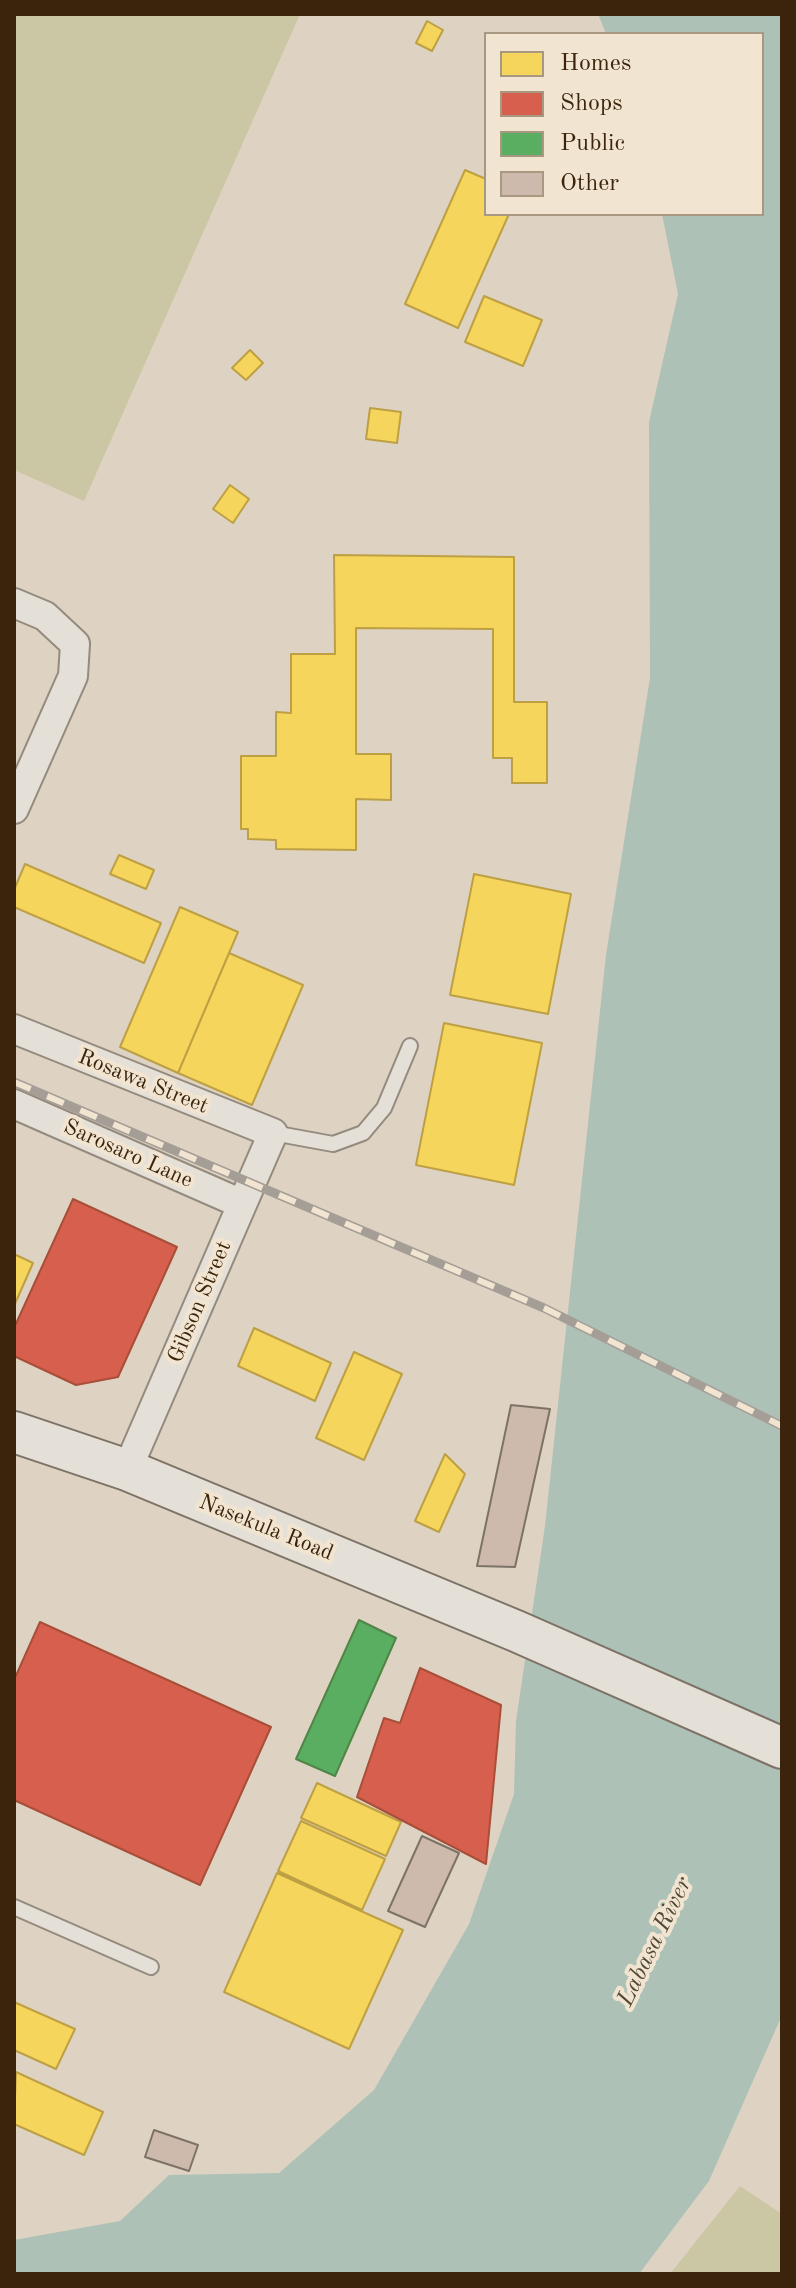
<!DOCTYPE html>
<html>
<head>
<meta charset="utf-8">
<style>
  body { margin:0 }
  #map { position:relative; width:796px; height:2288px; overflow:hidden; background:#ded3c2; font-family:"Old Standard TT",serif }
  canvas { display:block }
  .frame { position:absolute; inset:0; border:16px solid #3b240b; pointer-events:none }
  .legend { position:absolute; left:484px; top:32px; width:280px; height:184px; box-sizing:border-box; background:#f1e4d0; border:2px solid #a89781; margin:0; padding:10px 14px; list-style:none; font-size:24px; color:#3b240b }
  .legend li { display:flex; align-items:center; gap:16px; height:40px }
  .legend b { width:40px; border:2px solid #a89781 }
</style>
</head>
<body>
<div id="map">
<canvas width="796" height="2288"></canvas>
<div class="frame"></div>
<ul class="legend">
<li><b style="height:22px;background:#f6d55c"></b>Homes</li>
<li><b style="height:22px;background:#d6604d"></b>Shops</li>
<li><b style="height:22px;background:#5aae61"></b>Public</li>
<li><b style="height:22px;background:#cebaac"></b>Other</li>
</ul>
</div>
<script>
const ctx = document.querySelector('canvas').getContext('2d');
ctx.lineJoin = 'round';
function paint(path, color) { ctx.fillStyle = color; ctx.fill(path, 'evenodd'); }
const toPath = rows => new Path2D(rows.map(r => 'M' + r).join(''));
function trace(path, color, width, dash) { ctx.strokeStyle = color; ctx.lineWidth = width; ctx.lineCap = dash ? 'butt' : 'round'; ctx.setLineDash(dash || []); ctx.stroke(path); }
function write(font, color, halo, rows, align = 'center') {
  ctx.font = font + ' "Old Standard TT",serif'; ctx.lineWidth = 8; ctx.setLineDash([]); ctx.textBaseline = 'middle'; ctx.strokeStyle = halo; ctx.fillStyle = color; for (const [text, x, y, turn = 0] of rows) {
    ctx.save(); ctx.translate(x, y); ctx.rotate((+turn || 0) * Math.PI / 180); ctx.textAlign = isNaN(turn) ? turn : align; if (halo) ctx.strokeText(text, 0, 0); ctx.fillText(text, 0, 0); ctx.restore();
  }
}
paint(toPath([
  [14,14,300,14,84,501,14,470],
  [740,2186,782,2214,782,2274,670,2274]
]), '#cbc6a3');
paint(toPath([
  [598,14,782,14,782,2015,709,2181,639,2274,14,2274,14,2240,120,2221,169,2175,279,2173,374,2090,469,1924,514,1794,516,1721,545,1526,606,955,650,678,649,422,678,294,662,214,762,214,762,34,606,34]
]), '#adc1b7');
const homes = toPath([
  [427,21,443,30,432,51,416,43,427,21],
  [465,170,486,179,486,214,509,214,458,328,405,304,465,170],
  [484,296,542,320,523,366,465,342,484,296],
  [250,350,263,363,246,380,232,368,250,350],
  [370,408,401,412,397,443,366,439,370,408],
  [230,485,249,499,233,523,213,509,230,485],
  [334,555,514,557,514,702,547,702,547,783,512,783,512,758,493,758,493,629,356,628,356,754,391,754,391,800,356,799,356,850,276,849,276,840,248,839,248,829,241,829,241,756,276,756,276,712,291,713,291,654,335,654,334,555],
  [119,855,154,870,146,889,110,874,119,855],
  [25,864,161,923,144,963,14,907,14,890,25,864],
  [474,874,571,894,548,1014,450,995,474,874],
  [180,907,238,932,178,1073,120,1047,180,907],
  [229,953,303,985,252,1105,178,1073,229,953],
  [444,1023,542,1043,514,1185,416,1165,444,1023],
  [14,1254,33,1263,14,1306,14,1254],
  [254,1328,331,1363,315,1401,238,1366,254,1328],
  [354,1352,402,1374,364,1460,316,1438,354,1352],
  [445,1454,465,1474,439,1532,415,1521,445,1454],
  [317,1783,401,1822,386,1856,301,1818,317,1783],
  [301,1821,385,1859,362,1910,278,1871,301,1821],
  [277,1873,403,1930,349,2049,224,1992,277,1873],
  [14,2002,75,2029,56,2069,14,2050,14,2002],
  [16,2072,103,2112,84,2155,14,2124,16,2072]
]);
paint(homes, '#f6d55c');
trace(homes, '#bea044', 2);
const shops = toPath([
  [73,1199,177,1247,118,1377,76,1385,14,1356,14,1328,73,1199],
  [40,1622,271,1727,200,1885,14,1800,14,1680,40,1622],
  [420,1668,501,1705,486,1864,357,1797,384,1718,400,1723,420,1668]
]);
paint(shops, '#d6604d');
trace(shops, '#a84e39', 2);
const public = toPath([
  [359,1620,396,1638,335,1776,296,1759,359,1620]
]);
paint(public, '#5aae61');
trace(public, '#518547', 2);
const building = toPath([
  [511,1405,550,1409,515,1567,477,1566,511,1405],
  [422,1836,459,1853,425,1927,388,1911,422,1836],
  [154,2130,198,2145,189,2171,145,2157,154,2130]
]);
paint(building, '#cebaac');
trace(building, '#7c7266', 2);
const lane = toPath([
  [273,1133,333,1144,363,1133,384,1108,410,1046],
  [14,1907,151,1967]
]);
const street = toPath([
  [14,603,45,616,75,644,73,676,14,809],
  [14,1029,273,1133,127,1470],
  [14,1104,242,1204]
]);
const secondary = toPath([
  [14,1432,127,1470,516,1631,782,1748]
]);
trace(lane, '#948a7e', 18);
trace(street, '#948a7e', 32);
trace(secondary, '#7c7266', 44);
trace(lane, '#e5e0d7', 14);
trace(street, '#e5e0d7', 28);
trace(secondary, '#e5e0d7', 40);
const rail = toPath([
  [14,1082,544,1308,782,1426]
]);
trace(rail, '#a59e96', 9);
trace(rail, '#f1e4d0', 6, [18]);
write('22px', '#3b240b', '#f1e4d0', [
  ["Rosawa Street",143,1082,22],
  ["Sarosaro Lane",128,1154,24],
  ["Gibson Street",200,1302,-67],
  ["Nasekula Road",266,1528,22]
]);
write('italic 24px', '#524935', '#f1e4d0', [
  ["Labasa River",655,1942,-64]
]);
</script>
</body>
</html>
